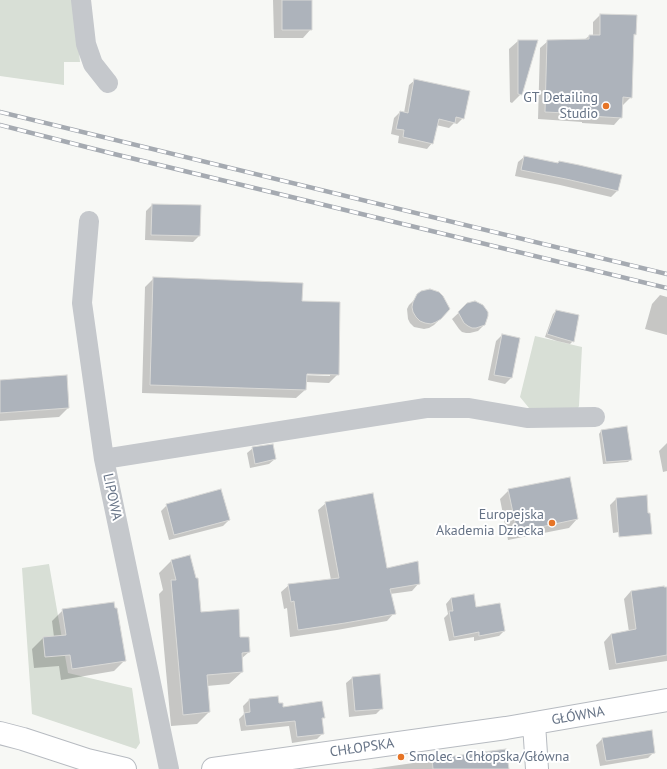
<!DOCTYPE html>
<html>
<head>
<meta charset="utf-8">
<style>
  body { margin:0 }
  canvas { display:block; background:#f7f8f5 }
</style>
</head>
<body>
<canvas width="667" height="769"></canvas>
<script>
const ctx = document.querySelector('canvas').getContext('2d');
ctx.lineJoin = 'round';
function paint(path, color) { ctx.fillStyle = color; ctx.fill(path, 'evenodd'); }
const toPath = rows => new Path2D(rows.map(r => 'M' + r).join(''));
function trace(path, color, width, dash) { ctx.strokeStyle = color; ctx.lineWidth = width; ctx.lineCap = dash ? 'butt' : 'round'; ctx.setLineDash(dash || []); ctx.stroke(path); }
function write(font, color, halo, rows, align = 'center') {
  ctx.font = font + ' "PT Sans",sans-serif'; ctx.lineWidth = 4; ctx.setLineDash([]); ctx.textBaseline = 'middle'; ctx.strokeStyle = halo; ctx.fillStyle = color; for (const [text, x, y, turn = 0] of rows) {
    ctx.save(); ctx.translate(x, y); ctx.rotate((+turn || 0) * Math.PI / 180); ctx.textAlign = isNaN(turn) ? turn : align; if (halo) ctx.strokeText(text, 0, 0); ctx.fillText(text, 0, 0); ctx.restore();
  }
}
paint(toPath([
  [0,0,74,0,80,62,64,62,64,85,0,76],
  [535,336,582,347,579,406,577,410,529,408,520,397],
  [49,564,68,673,132,688,140,743,136,749,32,714,22,568]
]), '#d8dfd6');
paint(toPath([
  [273,0,311,0,311,29,303,38,274,38],
  [600,15,635,34,633,37,631,97,623,105,621,105,621,117,614,125,582,123,582,122,538,119,540,48,548,41,584,40,589,36,593,36,593,22],
  [518,41,521,94,512,103,510,102,509,49],
  [415,80,463,118,457,124,454,123,449,128,436,125,432,143,427,149,398,143,399,136,391,134,394,118,400,112,404,113,409,85],
  [524,157,557,164,559,162,620,176,617,191,611,197,560,185,515,176,518,162],
  [152,205,200,206,199,236,193,242,145,240,146,211],
  [154,278,301,302,338,374,329,383,306,382,305,390,296,398,142,393,145,287],
  [302,373,330,374,330,376,302,375],
  [422,292,440,319,434,325,429,328,424,329,414,327,410,323,408,319,407,309,409,305],
  [660,295,667,297,667,335,645,329,652,304],
  [468,304,484,325,478,331,470,333,466,333,462,332,459,329,452,319],
  [556,311,573,341,570,344,557,341,545,337,553,314],
  [502,335,511,378,505,384,488,380,496,341],
  [0,381,68,408,59,417,0,421],
  [601,431,631,459,628,462,603,464,599,434],
  [667,443,667,471,663,472,659,451],
  [253,448,275,459,269,464,250,468,247,453],
  [569,479,577,519,569,528,508,540,500,499,509,490],
  [646,496,642,528,613,533,610,505,616,499],
  [326,503,386,569,419,583,412,591,390,594,394,613,387,621,337,630,290,637,287,608,284,609,281,592,289,585,331,580,318,510],
  [167,505,229,520,223,526,169,540,161,511],
  [171,561,200,613,239,638,249,652,241,659,242,672,229,684,207,686,209,712,197,724,171,726,159,594,163,590,159,573],
  [663,587,663,589,667,588,667,661,609,670,604,642,611,634,629,632,624,599,631,591],
  [451,598,475,608,504,631,499,636,474,641,474,637,449,641,444,618,448,614,446,604],
  [63,610,125,660,114,671,61,680,59,666,34,668,32,649,43,638,54,637,52,621],
  [352,678,382,708,376,714,349,717,346,683],
  [249,700,278,705,282,708,324,717,321,720,323,733,317,739,292,743,289,726,241,731,239,719,244,714,243,706],
  [651,731,654,752,648,758,600,766,596,745,602,739],
  [505,750,508,769,371,769]
]), '#0003');
const building = toPath([
  [282,0,312,0,312,30,282,30,282,0],
  [600,14,637,15,636,35,634,34,632,98,623,97,622,118,589,116,589,114,545,112,547,40,589,39,589,35,600,35,600,14],
  [518,40,538,40,522,95,518,94,518,40],
  [414,79,470,91,464,119,456,117,455,123,439,119,433,144,403,137,404,130,396,129,400,111,408,113,414,79],
  [524,156,558,163,559,161,579,165,622,175,618,191,566,179,521,170,524,156],
  [152,204,201,205,200,236,151,235,152,204],
  [153,277,303,283,302,301,340,302,339,375,307,374,306,390,150,385,153,277],
  [430,289,439,292,443,296,450,309,441,319,436,322,431,324,425,323,420,321,416,317,413,312,412,307,413,302,417,294,421,291,430,289],
  [475,301,483,305,488,312,488,316,485,325,476,328,472,328,468,326,464,323,458,312,467,303,475,301],
  [556,310,579,315,574,342,560,338,547,334,556,310],
  [502,334,520,338,512,378,494,375,502,334],
  [67,375,69,408,0,413,0,380,67,375],
  [627,426,632,460,606,462,601,430,627,426],
  [273,444,276,459,255,464,252,447,273,444],
  [570,477,578,519,517,532,508,489,570,477],
  [221,489,230,520,174,535,166,504,221,489],
  [373,493,387,568,418,561,420,584,390,589,396,614,345,623,298,630,294,601,291,602,288,584,339,578,325,502,373,493],
  [647,495,648,513,650,513,652,534,619,537,616,498,647,495],
  [190,555,196,578,198,578,201,612,239,609,240,637,249,637,250,652,242,653,243,672,207,675,210,712,183,715,171,580,176,580,171,560,190,555],
  [664,586,664,587,667,587,667,655,616,664,611,634,636,629,631,591,664,586],
  [474,594,476,607,500,603,505,631,479,636,479,632,454,637,449,611,453,611,451,598,474,594],
  [114,602,115,608,117,608,126,661,72,669,70,655,45,657,43,637,66,635,62,609,114,602],
  [380,674,383,709,355,711,352,677,380,674],
  [278,696,279,703,283,703,283,707,322,701,325,718,322,718,324,734,297,737,295,721,246,726,244,713,250,712,249,699,278,696],
  [652,730,655,753,606,761,602,738,652,730],
  [506,749,509,769,433,769,432,759,506,749]
]);
paint(building, '#adb3bb');
trace(building, '#d9d9d7', 1);
const secondary = toPath([
  [534,724,537,769],
  [0,733,23,739,87,760,125,769],
  [213,769,506,728,667,700]
]);
trace(secondary, '#b7bbc1', 24);
trace(toPath([
  [81,0,86,44,93,64,108,83],
  [89,221,82,303,104,459,169,769],
  [104,459,426,408,469,408,527,418,595,417]
]), '#c5c8cc', 20);
trace(secondary, '#fff', 22);
const rail = toPath([
  [0,112,667,274],
  [0,125,110,153,667,288]
]);
trace(rail, '#a5aab1', 4.5);
trace(rail, '#fff', 3, [9]);
for (const [x, y, r, color] of [
  [606,106,4,"#e67426"],
  [552,523,4,"#e67426"],
  [401,757,4,"#e67426"]
]) { const dot = new Path2D(); dot.arc(x, y, r, 0, 2 * Math.PI); ctx.fillStyle = color; ctx.fill(dot); trace(dot, '#fff', 1.5); }
write('14px', '#667386', '#fff', [
  ["GT Detailing",598,98],
  ["Studio",598,114],
  ["Europejska",544,515],
  ["Akademia Dziecka",544,531],
  ["Smolec - Chłopska/Główna",409,757,"left"]
], 'right');
write('14px', '#667386', '#fff', [
  ["LIPOWA",112,497,78],
  ["GŁÓWNA",578,716,-10],
  ["CHŁOPSKA",362,748,-8]
]);
</script>
</body>
</html>
